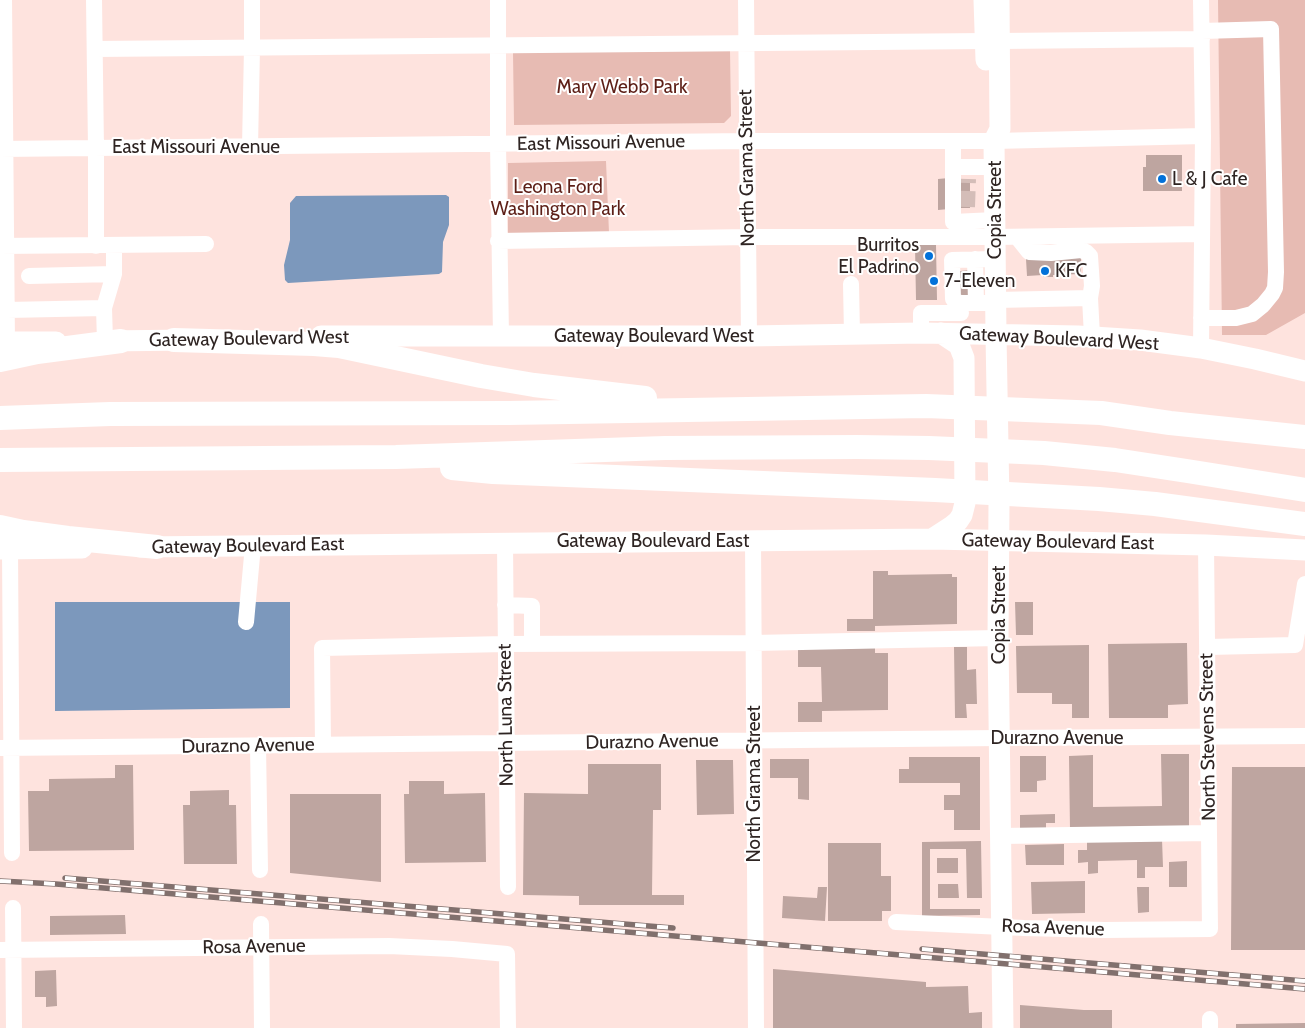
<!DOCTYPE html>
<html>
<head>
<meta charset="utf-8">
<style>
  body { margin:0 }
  canvas { display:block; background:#fee3de }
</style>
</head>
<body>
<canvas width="1305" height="1028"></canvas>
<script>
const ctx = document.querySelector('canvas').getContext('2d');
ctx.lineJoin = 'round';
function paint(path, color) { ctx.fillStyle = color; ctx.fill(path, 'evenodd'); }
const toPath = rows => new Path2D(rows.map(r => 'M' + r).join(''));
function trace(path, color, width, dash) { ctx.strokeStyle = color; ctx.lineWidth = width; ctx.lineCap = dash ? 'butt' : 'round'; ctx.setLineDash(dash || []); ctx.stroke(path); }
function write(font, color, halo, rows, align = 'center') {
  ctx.font = font + ' Cabin,sans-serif'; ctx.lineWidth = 4; ctx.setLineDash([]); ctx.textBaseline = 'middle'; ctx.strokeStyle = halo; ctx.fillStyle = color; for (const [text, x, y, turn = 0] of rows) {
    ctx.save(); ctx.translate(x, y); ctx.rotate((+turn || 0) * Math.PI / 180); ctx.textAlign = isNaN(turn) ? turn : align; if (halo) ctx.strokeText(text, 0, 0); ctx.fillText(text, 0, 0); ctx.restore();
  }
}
paint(toPath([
  [1218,0,1305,0,1305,313,1266,335,1222,335],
  [730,50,731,116,724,123,514,125,513,52],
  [606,161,609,233,508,234,508,163]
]), '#e7bbb3');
paint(toPath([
  [446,195,449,197,449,225,443,242,442,272,439,274,288,283,285,280,284,265,290,240,290,203,296,196],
  [55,602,290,602,290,708,55,711]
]), '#7c98bc');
paint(toPath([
  [1146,155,1182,155,1182,191,1143,191,1143,167,1146,167],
  [949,178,949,209,938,210,938,179],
  [954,180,970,180,970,208,955,208],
  [915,245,936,245,937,300,916,300],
  [1081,258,1081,274,1053,275,1053,277,1043,277,1043,275,1027,276,1026,259],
  [973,270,974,298,960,298,960,271],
  [873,571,888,571,888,575,952,574,952,577,957,577,957,624,875,626,875,631,847,631,847,619,873,619],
  [1015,602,1033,602,1033,635,1016,635],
  [1187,643,1188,704,1168,705,1168,718,1109,718,1108,644],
  [1089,645,1089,718,1072,718,1072,704,1052,704,1052,693,1017,693,1016,646],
  [798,647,875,647,875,653,888,653,888,710,822,711,822,722,798,722,798,702,822,702,821,667,798,667],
  [954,647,967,647,967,670,976,669,977,704,966,704,967,718,955,718],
  [1161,754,1189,754,1189,828,1070,830,1069,756,1093,755,1093,807,1162,806],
  [1020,756,1046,756,1046,780,1037,781,1037,792,1020,792],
  [909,757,980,757,980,830,954,830,954,810,944,810,944,795,960,795,960,783,899,783,899,769,909,769],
  [770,759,809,759,809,800,798,799,798,778,770,778],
  [696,760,733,760,734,814,697,815],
  [588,764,661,764,661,810,653,810,652,895,684,895,684,905,579,905,579,896,523,895,524,793,588,794],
  [115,765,133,765,134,850,29,851,28,791,49,791,49,779,115,778],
  [1232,767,1305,767,1305,950,1231,950],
  [409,781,444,781,444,794,485,793,486,862,405,863,404,794,409,794],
  [229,790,229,805,236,805,237,864,184,864,183,805,190,805,190,791],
  [290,794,381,794,381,882,290,873],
  [1055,814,1055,823,1046,823,1046,830,1020,830,1020,815],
  [1162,839,1163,867,1145,867,1145,878,1137,878,1137,860,1098,861,1098,873,1088,874,1088,862,1078,863,1078,850,1087,850,1087,841],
  [981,841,982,898,967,898,966,849,930,849,930,909,980,909,980,915,922,916,922,842],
  [828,843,881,843,881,876,891,876,891,911,882,911,882,921,828,921],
  [1064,844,1064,865,1026,865,1025,845],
  [937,858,958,858,958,873,937,873],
  [1187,861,1187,887,1169,887,1169,862],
  [1085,881,1085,913,1032,914,1031,882],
  [938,884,958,884,959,898,938,898],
  [818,887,827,887,825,921,782,918,783,896,817,898],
  [1137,887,1149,887,1149,912,1138,913],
  [125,915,126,934,50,935,50,916],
  [773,969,926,982,926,987,968,986,969,1013,982,1012,982,1028,773,1028],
  [56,970,57,1006,46,1007,46,997,35,997,35,971],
  [1020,1005,1084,1010,1112,1010,1112,1028,1020,1028],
  [1305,1023,1305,1028,1236,1028,1236,1024]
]), '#bea5a0');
trace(toPath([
  [967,207,968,179]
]), '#d4bdb8', 16, [16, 8]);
trace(toPath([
  [4,0,7,342],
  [94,0,96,148,96,246],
  [498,0,498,144,501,336],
  [746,0,749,336],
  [1000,41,1202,39],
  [95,49,985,41],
  [953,141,953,222,995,220],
  [250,147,252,48,252,0],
  [0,149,747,141,994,141,1203,136],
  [953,167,995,167],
  [1017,237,1029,252,1051,253,1081,250,1086,252,1090,256,1092,286,1090,298],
  [498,241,748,237,995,237,1202,234],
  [0,246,206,244],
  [975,259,976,303],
  [995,259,952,260,953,299,955,301,960,303,995,303],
  [29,276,114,274,114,245],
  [851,284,852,334],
  [996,300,1090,298,1092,336],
  [104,308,114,274],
  [7,310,104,308,105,341],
  [1201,318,1236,318,1252,314,1263,305,1272,294,1275,288,1276,272,1271,29,1202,31],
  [921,333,921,313,961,313],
  [1201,348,1203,136,1201,0],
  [753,541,756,1028],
  [505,543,508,887],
  [10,549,12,853],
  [505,605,532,606,532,644],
  [246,622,253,545],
  [1208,647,1295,645,1305,584],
  [323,745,322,648,505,644,753,643,998,638],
  [258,746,260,870],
  [0,748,1000,738,1305,736],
  [1001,836,1209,833],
  [13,908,14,1028],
  [896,922,1024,928,1105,930,1210,929,1206,545],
  [261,924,262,1028],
  [0,950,389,946,452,949,507,954,508,1028],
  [1210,1019,1210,1028]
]), '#fff', 16);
trace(toPath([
  [984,0,986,60],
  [999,0,1000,129,994,141,996,335,999,503,998,638,1003,1028],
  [321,336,749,336,921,333,1078,336,1140,340,1201,348,1255,359,1305,371],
  [104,341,191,340],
  [0,342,56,342],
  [932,539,952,526,958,521,962,515,965,503,964,358,959,345,941,333],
  [140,547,932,539,1206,545,1305,550],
  [0,549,82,548]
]), '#fff', 21);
trace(toPath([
  [174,340,314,344,339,346,481,376,534,385,645,398],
  [0,360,37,352,121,341],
  [0,418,110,414,509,413,926,406,1101,413,1170,423,1305,437],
  [0,460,396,457,665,448,857,447,929,448,1044,453,1115,460,1187,471,1305,490],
  [452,468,493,472,935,490,1099,499,1155,504,1305,524],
  [0,527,23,532,68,538,157,547]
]), '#fff', 24);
const rail = toPath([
  [65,878,673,928],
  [0,881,56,884,1305,989],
  [922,949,1305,981]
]);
trace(rail, '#81706d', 5.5);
trace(rail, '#fff', 4, [11]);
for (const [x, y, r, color] of [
  [1162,179,5,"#0271d9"],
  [929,256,5,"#0271d9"],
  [1045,271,5,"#0271d9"],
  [934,281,5,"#0271d9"]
]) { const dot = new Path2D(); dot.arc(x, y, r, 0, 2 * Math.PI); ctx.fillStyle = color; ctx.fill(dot); trace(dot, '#fff', 2); }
write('19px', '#5d1f17', '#fff', [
  ["Mary Webb Park",622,87],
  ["Leona Ford",558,187],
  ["Washington Park",558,209]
]);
write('19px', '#2e2422', '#fff', [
  ["East Missouri Avenue",601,143,-1],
  ["East Missouri Avenue",196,147],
  ["North Grama Street",747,168,-91],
  ["Copia Street",995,210,-90],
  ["Gateway Boulevard West",654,336],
  ["Gateway Boulevard West",249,339,-1],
  ["Gateway Boulevard West",1059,339,3],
  ["Gateway Boulevard East",653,541],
  ["Gateway Boulevard East",1058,542,1],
  ["Gateway Boulevard East",248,546,-1],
  ["Copia Street",999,615,-90],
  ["North Luna Street",506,715,-91],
  ["North Stevens Street",1208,737,-91],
  ["Durazno Avenue",1057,738],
  ["Durazno Avenue",652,742,-1],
  ["Durazno Avenue",248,746,-1],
  ["North Grama Street",754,784,-90],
  ["Rosa Avenue",1053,928,2],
  ["Rosa Avenue",254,947,-1]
]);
write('19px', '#2e2422', '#fff', [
  ["L & J Cafe",1172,179],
  ["Burritos",919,245,"right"],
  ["El Padrino",919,267,"right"],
  ["KFC",1055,271],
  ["7-Eleven",944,281]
], 'left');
</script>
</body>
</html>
